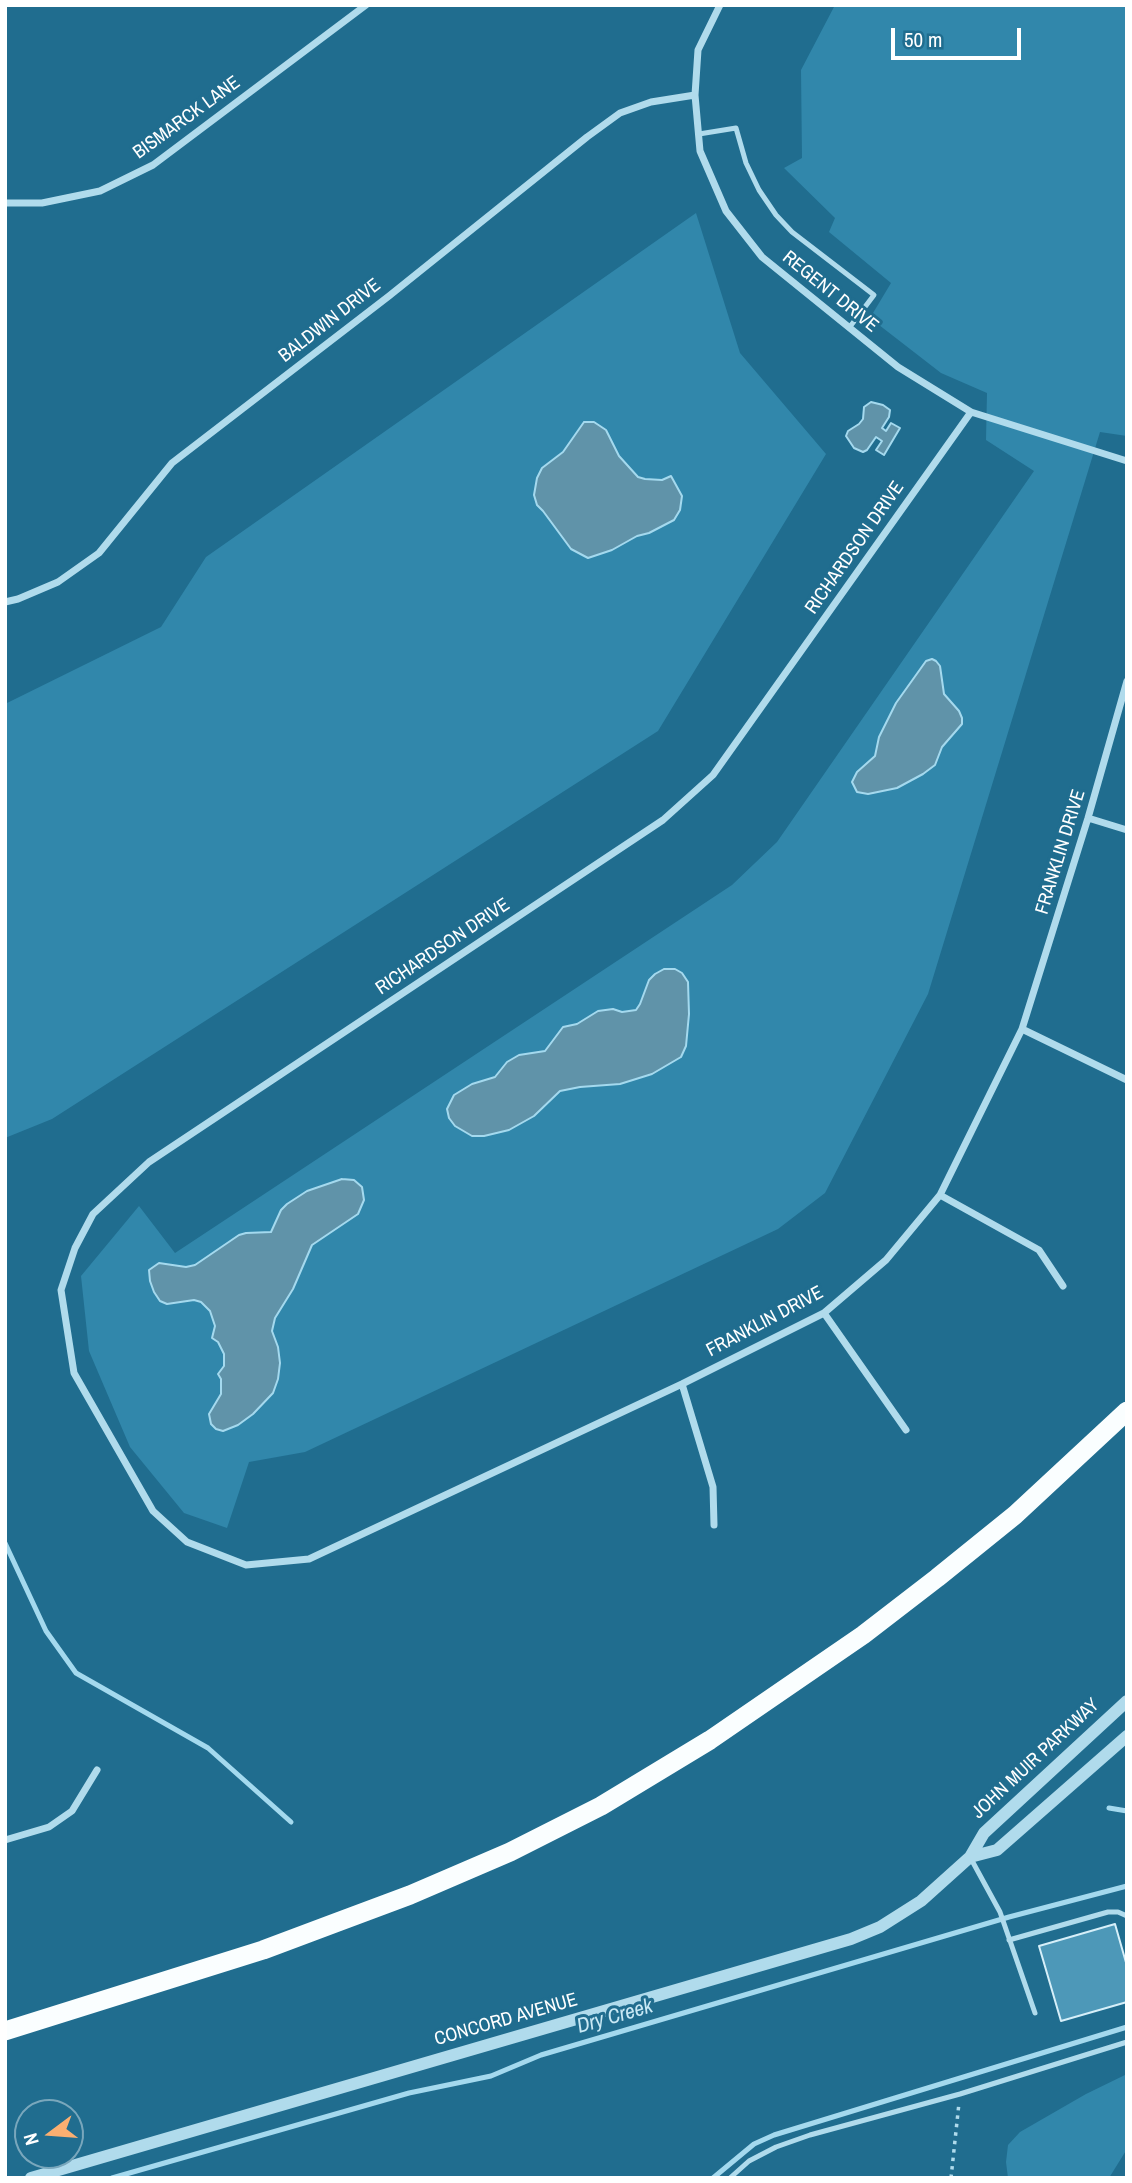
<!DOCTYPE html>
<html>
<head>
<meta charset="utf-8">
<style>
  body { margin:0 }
  #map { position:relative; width:1132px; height:2183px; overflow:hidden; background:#206d8f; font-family:"Archivo Narrow",sans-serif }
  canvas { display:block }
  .frame { position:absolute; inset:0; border:7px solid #fff; pointer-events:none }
  .north { position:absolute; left:14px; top:2099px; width:70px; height:70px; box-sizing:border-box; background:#206d8f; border:2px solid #79a7bc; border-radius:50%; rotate:254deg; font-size:19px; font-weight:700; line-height:28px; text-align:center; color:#fff }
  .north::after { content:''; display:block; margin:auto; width:24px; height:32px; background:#faaf71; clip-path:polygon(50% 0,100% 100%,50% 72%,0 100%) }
  .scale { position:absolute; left:891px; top:28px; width:130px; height:32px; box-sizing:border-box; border:4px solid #fff; border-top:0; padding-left:9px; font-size:21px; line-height:24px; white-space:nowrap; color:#fff; -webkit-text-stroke:5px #206d8f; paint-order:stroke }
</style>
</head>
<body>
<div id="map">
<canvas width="1132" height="2183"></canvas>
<div class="frame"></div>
<div class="north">N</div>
<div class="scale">50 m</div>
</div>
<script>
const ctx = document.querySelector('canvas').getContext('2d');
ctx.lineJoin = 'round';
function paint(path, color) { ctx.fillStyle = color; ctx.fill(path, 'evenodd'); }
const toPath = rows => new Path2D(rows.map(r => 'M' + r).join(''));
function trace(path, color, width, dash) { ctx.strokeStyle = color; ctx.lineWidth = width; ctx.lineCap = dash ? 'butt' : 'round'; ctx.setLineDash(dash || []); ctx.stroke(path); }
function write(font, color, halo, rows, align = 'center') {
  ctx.font = font + ' "Archivo Narrow",sans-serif'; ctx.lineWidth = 6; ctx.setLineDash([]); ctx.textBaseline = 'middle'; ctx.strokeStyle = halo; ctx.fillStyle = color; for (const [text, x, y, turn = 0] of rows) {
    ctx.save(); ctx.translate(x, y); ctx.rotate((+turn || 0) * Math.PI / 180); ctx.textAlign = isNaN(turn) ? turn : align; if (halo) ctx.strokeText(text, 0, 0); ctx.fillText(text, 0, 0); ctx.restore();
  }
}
paint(toPath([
  [835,5,1127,5,1127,436,1100,432,928,994,825,1193,778,1229,305,1452,249,1462,227,1528,184,1513,130,1447,89,1351,81,1276,139,1206,175,1253,732,885,777,842,1034,471,986,440,987,393,941,373,870,318,891,283,829,232,835,218,784,168,802,158,801,70],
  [696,213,740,353,826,454,658,731,52,1119,5,1138,5,704,161,627,206,557],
  [1127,2074,1127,2149,1109,2178,1008,2178,1006,2162,1008,2145,1020,2132,1086,2094]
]), '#3187ab');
const water = toPath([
  [871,402,883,405,890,410,889,417,882,428,886,431,891,423,900,428,884,455,876,450,882,441,876,437,867,450,863,452,854,448,846,436,848,431,859,424,863,419,864,407,871,402],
  [584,422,594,422,606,430,619,456,638,477,645,479,662,480,671,476,682,496,680,510,674,520,649,533,637,536,612,550,588,558,571,549,543,511,537,505,534,495,537,478,542,468,563,452,584,422],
  [932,659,936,661,940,666,944,694,959,711,962,718,962,724,942,747,935,765,923,774,897,788,868,794,857,792,852,782,857,772,875,756,879,737,896,703,926,661,932,659],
  [664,969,675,969,682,973,688,982,689,1014,686,1046,681,1057,652,1074,620,1084,580,1087,560,1091,534,1116,509,1130,484,1136,472,1136,455,1126,449,1118,447,1109,454,1095,472,1084,495,1077,507,1062,519,1055,545,1051,563,1027,577,1024,598,1011,613,1009,622,1012,636,1010,640,1004,649,980,655,974,664,969],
  [342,1179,354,1180,362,1187,364,1200,358,1214,312,1245,293,1289,275,1318,272,1331,278,1347,280,1363,278,1379,273,1393,253,1414,238,1425,223,1431,216,1429,211,1424,209,1414,221,1394,221,1379,218,1374,224,1366,224,1354,218,1342,212,1338,215,1326,210,1311,201,1302,194,1300,167,1304,160,1301,154,1292,150,1281,149,1270,159,1263,186,1267,195,1265,239,1235,246,1233,271,1232,281,1210,287,1204,307,1191,342,1179]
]);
paint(water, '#6093a9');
trace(water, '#a4d9ee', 2);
trace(toPath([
  [5,1543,46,1631,76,1673,208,1748,291,1822],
  [1109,1808,1127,1811],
  [112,2178,409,2093,491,2076,541,2055,1009,1917,1127,1886],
  [713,2178,754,2144,774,2135,1127,2027]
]), '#a4d9ee', 5);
const building = toPath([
  [1115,1924,1127,1966,1127,2002,1061,2021,1039,1946,1115,1924]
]);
paint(building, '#4d98b8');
trace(building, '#d6eff9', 2);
trace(toPath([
  [951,2178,959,2103]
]), '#b0dbec', 3.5, [3.5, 5]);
trace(toPath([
  [699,134,736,128,746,163,759,190,776,215,792,232,874,295,849,328],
  [970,1857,1000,1912,1035,2013],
  [1009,1940,1108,1912,1118,1912,1127,1916],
  [730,2178,749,2161,776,2147,810,2135,960,2094,1127,2042]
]), '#b0dbec', 5);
trace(toPath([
  [720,5,698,50,695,95,700,151,726,211,762,257,898,367,971,412,1127,461],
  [5,203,42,203,100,191,153,165,366,5],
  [971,412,713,775,663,820,149,1162,93,1214,75,1248,61,1290,74,1373,153,1511,187,1542,246,1565,309,1559,682,1384,824,1313,886,1260,940,1195,1022,1029,1088,818,1127,681],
  [5,602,18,599,58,582,99,553,172,463,389,296,587,137,620,113,651,102,695,95],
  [1088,818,1127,830],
  [1022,1029,1127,1080],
  [940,1195,1039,1250,1063,1286],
  [824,1313,906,1430],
  [682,1384,713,1487,714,1525],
  [5,1840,49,1827,72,1811,97,1770]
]), '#b0dbec', 7);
trace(toPath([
  [970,1857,997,1850,1127,1736],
  [31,2178,851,1939,880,1927,921,1901,970,1857,984,1833,1127,1701]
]), '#b0dbec', 12);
trace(toPath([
  [5,2031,263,1950,335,1923,410,1895,510,1852,601,1806,710,1740,863,1635,937,1578,1015,1515,1127,1411]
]), '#fafeff', 19);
write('19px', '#fff', '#206d8f', [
  ["BISMARCK LANE",187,118,-36],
  ["REGENT DRIVE",830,292,39],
  ["BALDWIN DRIVE",330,321,-38],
  ["RICHARDSON DRIVE",855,548,-55],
  ["FRANKLIN DRIVE",1061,852,-73],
  ["RICHARDSON DRIVE",443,947,-34],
  ["FRANKLIN DRIVE",765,1322,-28],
  ["JOHN MUIR PARKWAY",1036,1759,-43],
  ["CONCORD AVENUE",506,2020,-16]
]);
write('italic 21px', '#c9e9f5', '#206d8f', [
  ["Dry Creek",615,2017,-16]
]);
</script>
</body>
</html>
